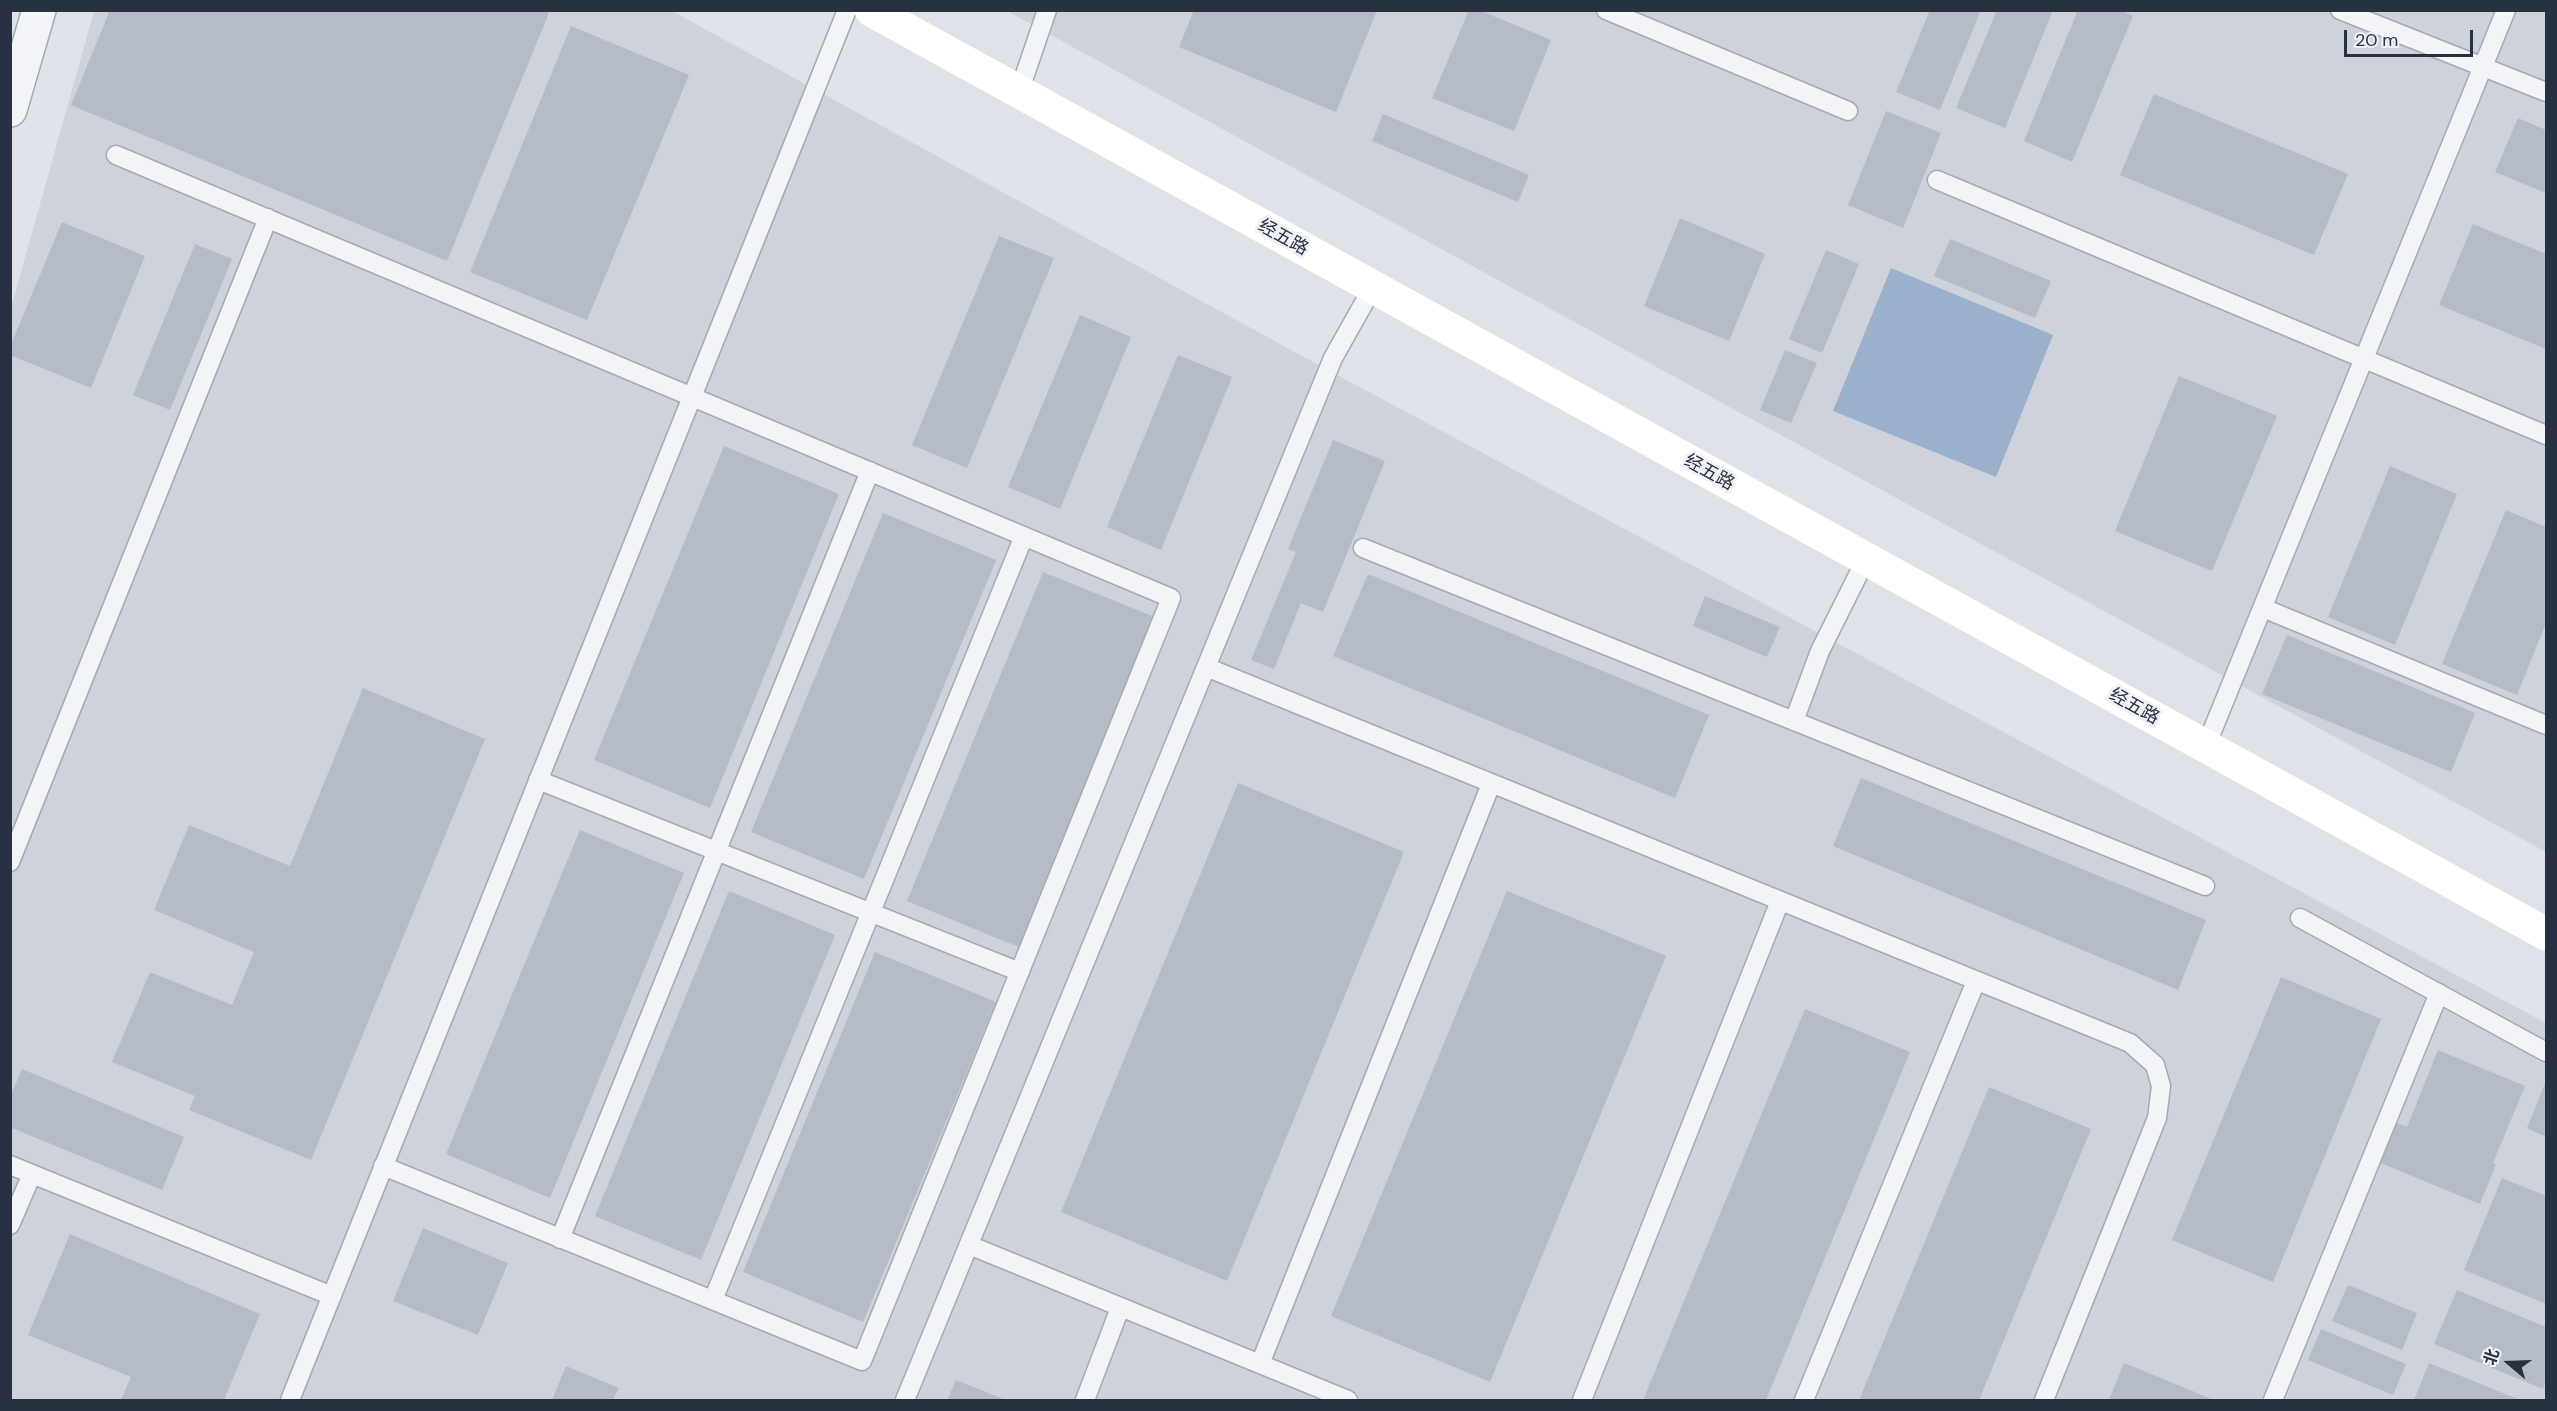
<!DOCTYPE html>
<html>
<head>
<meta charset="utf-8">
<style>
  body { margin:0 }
  #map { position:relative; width:2557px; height:1411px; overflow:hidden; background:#dfe3e9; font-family:"DM Sans","Noto Sans SC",sans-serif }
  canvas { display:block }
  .frame { position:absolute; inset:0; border:12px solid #273141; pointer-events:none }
  .north { position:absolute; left:2479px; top:1333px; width:60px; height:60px; -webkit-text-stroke:4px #eff2f6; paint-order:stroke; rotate:289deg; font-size:16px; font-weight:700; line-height:24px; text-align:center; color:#273141 }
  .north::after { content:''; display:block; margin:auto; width:21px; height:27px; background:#273141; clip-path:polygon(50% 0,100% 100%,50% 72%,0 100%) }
  .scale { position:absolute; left:2344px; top:30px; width:129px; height:27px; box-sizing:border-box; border:3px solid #273141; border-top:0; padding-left:8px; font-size:18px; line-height:21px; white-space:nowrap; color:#273141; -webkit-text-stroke:4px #eff2f6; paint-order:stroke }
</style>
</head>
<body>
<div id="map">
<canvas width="2557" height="1411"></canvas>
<div class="frame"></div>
<div class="north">北</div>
<div class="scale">20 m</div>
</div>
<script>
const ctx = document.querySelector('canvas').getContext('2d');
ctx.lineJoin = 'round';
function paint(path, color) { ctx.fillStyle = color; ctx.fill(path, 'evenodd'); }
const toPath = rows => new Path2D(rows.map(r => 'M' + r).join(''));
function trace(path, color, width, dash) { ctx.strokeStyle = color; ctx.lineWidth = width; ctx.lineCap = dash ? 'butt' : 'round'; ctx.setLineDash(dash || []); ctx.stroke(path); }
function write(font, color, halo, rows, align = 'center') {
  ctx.font = font + ' "DM Sans","Noto Sans SC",sans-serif'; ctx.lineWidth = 6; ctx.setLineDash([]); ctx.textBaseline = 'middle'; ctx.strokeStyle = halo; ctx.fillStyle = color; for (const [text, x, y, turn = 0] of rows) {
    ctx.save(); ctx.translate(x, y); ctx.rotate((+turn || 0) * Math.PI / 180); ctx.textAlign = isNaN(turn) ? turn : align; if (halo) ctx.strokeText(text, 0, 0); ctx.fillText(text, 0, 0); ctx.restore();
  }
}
paint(toPath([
  [94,11,672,11,1302,356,2546,1023,2546,1400,11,1400,11,308],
  [1007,11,2546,11,2546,852,1746,416]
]), '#cdd2db');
paint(toPath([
  [1891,268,2053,335,1996,477,1833,411]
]), '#99b1ca');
paint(toPath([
  [110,10,543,10,549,13,447,261,71,105],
  [1194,10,1377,10,1336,112,1179,47],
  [1469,10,1479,10,1551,40,1514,131,1432,98],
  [1930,10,1981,10,1940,110,1896,92],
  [1997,10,2053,10,2005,128,1956,108],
  [2078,10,2120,10,2133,16,2072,162,2024,141],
  [571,26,689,75,587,320,470,272],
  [2154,94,2348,174,2314,255,2120,175],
  [1886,111,1941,133,1903,228,1848,205],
  [1383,114,1529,175,1518,202,1372,141],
  [2518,118,2546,130,2546,193,2495,172],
  [1680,218,1765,254,1729,341,1644,306],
  [62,222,145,256,91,388,10,355,10,347],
  [2473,224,2546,254,2546,349,2439,305],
  [999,236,1054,258,967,468,912,445],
  [1950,239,2051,281,2035,318,1934,276],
  [195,244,232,259,170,410,133,395],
  [1826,250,1859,264,1822,353,1789,339],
  [1080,315,1131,337,1060,509,1008,487],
  [1785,350,1817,363,1791,423,1760,410],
  [1178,355,1232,377,1161,550,1107,527],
  [2179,376,2277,416,2212,571,2115,531],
  [1333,440,1385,461,1323,612,1301,603,1274,669,1251,660,1296,552,1288,549],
  [724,446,839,494,710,808,594,760],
  [2390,466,2457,494,2395,645,2328,617],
  [2506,510,2546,527,2546,623,2517,695,2442,664],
  [883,513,996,560,864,879,751,832],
  [1043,572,1157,618,1021,948,907,901],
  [1368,574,1709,715,1675,798,1333,656],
  [1705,596,1780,627,1767,657,1693,626],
  [2287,635,2475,713,2451,772,2262,694],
  [363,688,485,739,311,1160,189,1110,195,1096,112,1062,150,972,232,1005,254,952,154,910,189,825,290,866],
  [1861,778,2206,920,2178,990,1833,846],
  [1238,783,1404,852,1227,1281,1061,1212],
  [580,830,684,873,550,1198,446,1154],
  [729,891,835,935,701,1260,595,1216],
  [1507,891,1666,956,1490,1382,1331,1316],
  [875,952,996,1002,863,1322,743,1272],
  [2281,977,2381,1019,2273,1282,2172,1240],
  [1805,1009,1910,1052,1766,1400,1643,1400],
  [2438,1050,2525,1086,2493,1163,2496,1164,2480,1204,2381,1163,2397,1123,2407,1127],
  [22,1069,184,1137,162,1190,10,1127,10,1097],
  [2546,1081,2546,1137,2527,1128],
  [1989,1087,2091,1129,1979,1400,1859,1400],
  [2502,1178,2546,1196,2546,1304,2464,1270],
  [423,1228,508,1263,478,1335,393,1301],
  [70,1234,260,1314,224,1400,121,1400,131,1377,28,1335],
  [2348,1285,2417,1313,2402,1350,2332,1321],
  [2457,1290,2546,1327,2546,1380,2543,1389,2434,1344],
  [2321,1329,2406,1364,2393,1395,2308,1360],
  [2124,1363,2214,1400,2109,1400],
  [2429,1363,2520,1400,2414,1400],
  [566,1366,619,1388,613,1400,552,1400],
  [956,1380,1006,1400,947,1400]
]), '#b6bcc6');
const lane = toPath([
  [1606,10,1848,111],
  [2340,10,2546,92],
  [1019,92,1047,10],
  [116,155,1171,598,862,1361,383,1166],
  [1937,180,2546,435],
  [1363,548,2205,886],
  [2263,608,2546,725],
  [1206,667,2130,1043,2155,1065,2161,1086,2157,1118,2044,1400],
  [1794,721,1820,651,1866,559],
  [2206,746,2506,10],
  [538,780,1020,972],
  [10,862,268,218],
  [2300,918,2546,1052],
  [10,1165,32,1174],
  [10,1225,32,1174,332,1296],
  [560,1239,870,471],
  [969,1245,1348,1400],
  [713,1300,1024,536],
  [1260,1364,1491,784],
  [290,1400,847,10],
  [905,1400,1333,358,1373,287],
  [1085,1400,1120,1308],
  [1582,1400,1780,901],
  [1804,1400,1976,981],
  [2273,1400,2439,993]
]);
const street = toPath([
  [10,110,39,10]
]);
trace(lane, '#a4aab3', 21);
trace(street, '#a4aab3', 36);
trace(lane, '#f2f4f7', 18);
trace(street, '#f2f4f7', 33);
trace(toPath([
  [871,10,2546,934]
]), '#fff', 33);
write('18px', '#273141', '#eff2f6', [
  ["经五路",1283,238,29],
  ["经五路",1709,473,29],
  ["经五路",2134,707,29]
]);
</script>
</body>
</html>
